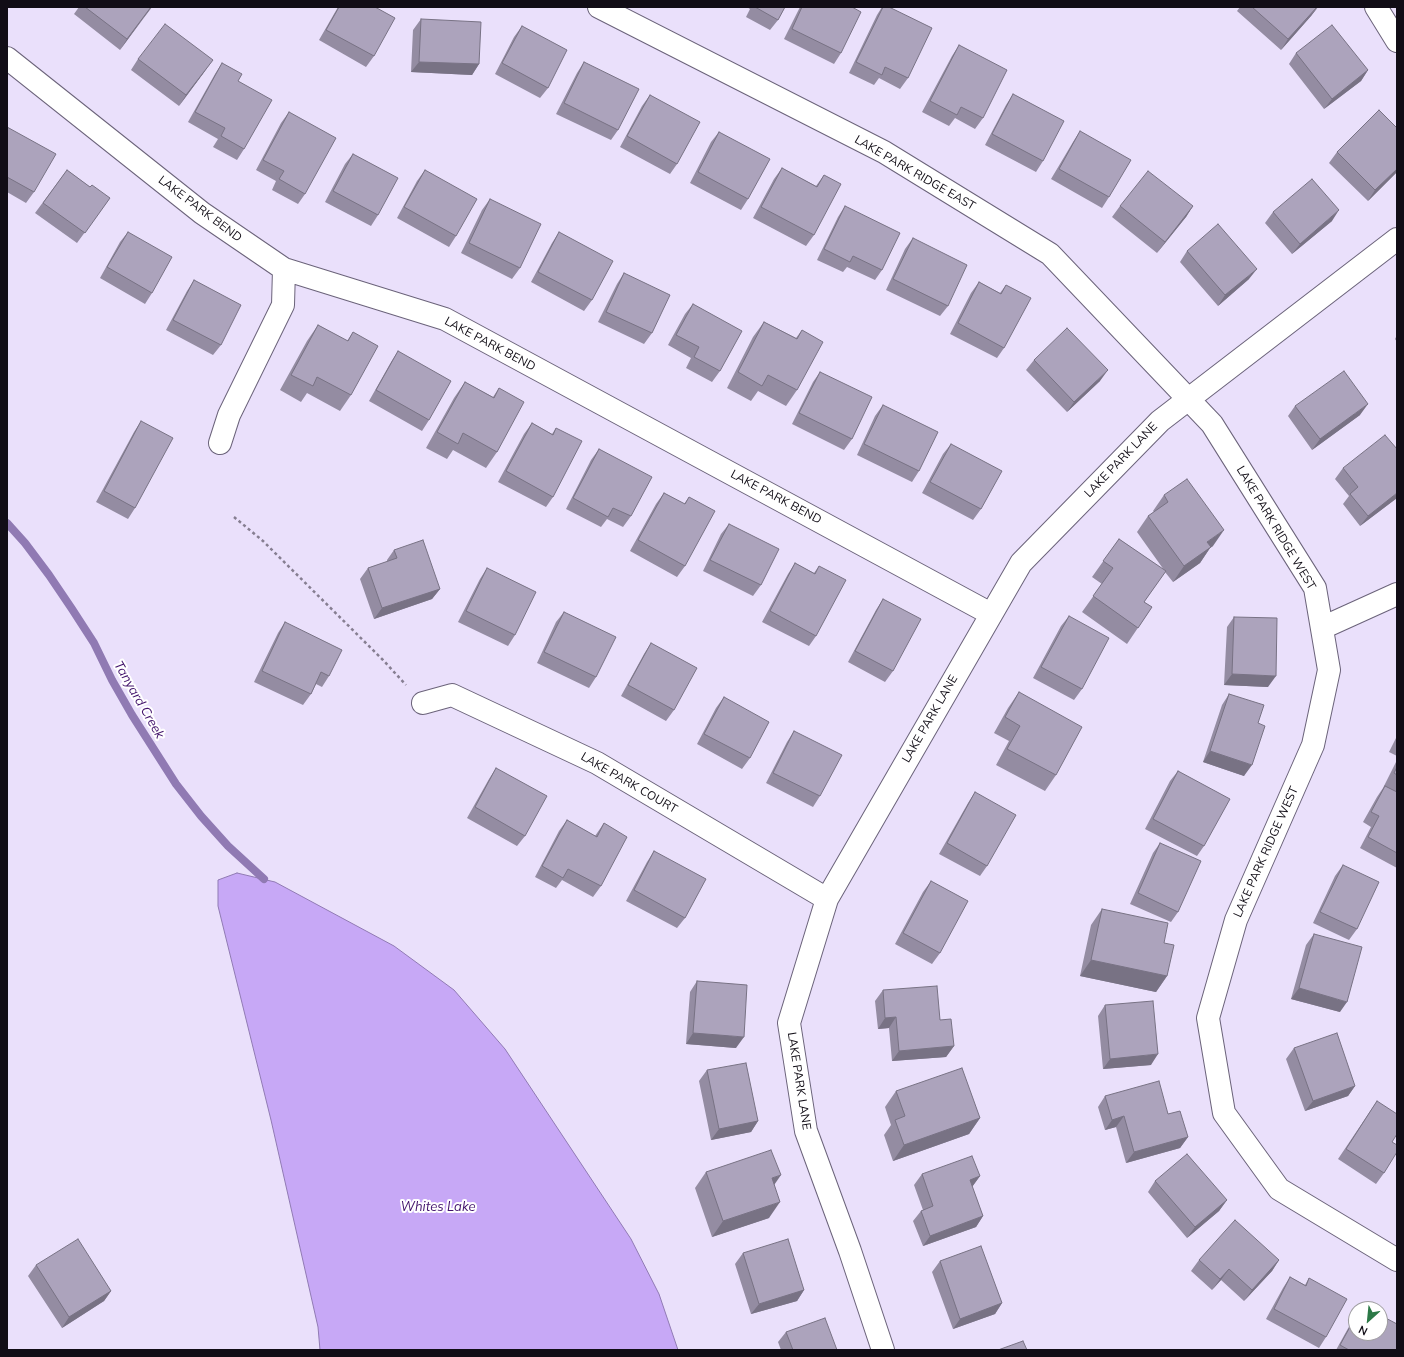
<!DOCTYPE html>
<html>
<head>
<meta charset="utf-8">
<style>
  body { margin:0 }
  #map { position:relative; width:1404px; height:1357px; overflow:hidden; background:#eae0fb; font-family:Mulish,sans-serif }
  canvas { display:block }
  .frame { position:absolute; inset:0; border:8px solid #110d16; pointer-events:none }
  .north { position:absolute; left:1348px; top:1301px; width:40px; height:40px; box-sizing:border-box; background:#fff; border:1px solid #a09ea2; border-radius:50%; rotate:207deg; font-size:11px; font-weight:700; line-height:16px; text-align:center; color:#110d16 }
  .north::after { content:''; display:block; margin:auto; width:14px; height:18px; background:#2c7947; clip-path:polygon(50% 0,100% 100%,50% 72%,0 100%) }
</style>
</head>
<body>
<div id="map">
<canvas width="1404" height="1357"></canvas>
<div class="frame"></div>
<div class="north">N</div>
</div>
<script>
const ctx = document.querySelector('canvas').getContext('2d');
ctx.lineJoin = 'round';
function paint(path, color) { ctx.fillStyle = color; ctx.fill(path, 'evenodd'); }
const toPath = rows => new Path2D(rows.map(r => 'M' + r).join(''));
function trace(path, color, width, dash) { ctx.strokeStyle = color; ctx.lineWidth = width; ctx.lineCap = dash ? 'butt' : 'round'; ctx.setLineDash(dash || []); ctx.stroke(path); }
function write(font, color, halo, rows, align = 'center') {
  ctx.font = font + ' Mulish,sans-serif'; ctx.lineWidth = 4; ctx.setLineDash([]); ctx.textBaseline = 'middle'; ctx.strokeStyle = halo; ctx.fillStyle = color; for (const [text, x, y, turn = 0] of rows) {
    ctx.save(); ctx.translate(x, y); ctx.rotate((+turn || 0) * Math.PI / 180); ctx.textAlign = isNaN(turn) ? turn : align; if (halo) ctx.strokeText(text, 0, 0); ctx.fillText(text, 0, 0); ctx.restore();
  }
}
const water = toPath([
  [237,873,275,882,394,946,454,990,505,1049,631,1239,659,1294,678,1350,320,1350,318,1327,271,1120,218,906,218,880,237,873]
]);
paint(water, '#c7a8f6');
trace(water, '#907ab3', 1);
trace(toPath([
  [7,523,25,543,49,575,72,609,94,643,112,680,132,715,176,784,201,816,228,846,264,879]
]), '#907ab3', 8);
const minor = toPath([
  [599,7,884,152,1050,254,1212,424,1315,588,1329,670,1313,745,1236,920,1208,1018,1224,1113,1279,1189,1397,1260],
  [1376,7,1397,41],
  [7,58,202,213,284,269,445,319,991,614],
  [220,443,229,415,283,305,284,269],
  [1322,628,1397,594],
  [423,703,452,695,597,763,827,899],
  [883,1350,850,1251,806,1131,789,1023,827,899,1021,563,1160,421,1397,239]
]);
trace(minor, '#6b637a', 24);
trace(toPath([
  [234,517,263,541,383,660,406,685]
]), '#867e91', 2.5, [3, 3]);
trace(minor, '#fff', 22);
paint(toPath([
  [79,7,152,7,120,50,74,14],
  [338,7,375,7,374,56,366,67,319,40],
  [747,7,785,7,778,20,770,30,746,17,750,9],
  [800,7,852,7,841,53,834,64,784,39],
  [882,7,889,7,908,78,900,89,879,78,874,85,849,73,877,15],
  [1240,7,1318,7,1311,16,1281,50,1237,11],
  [421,19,479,64,472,75,411,72,413,30],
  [522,26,548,88,540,98,495,74,514,37],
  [959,45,983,118,975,129,955,118,949,126,922,112,952,56],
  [1296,53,1368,70,1361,81,1324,109,1289,64],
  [138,59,205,71,179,106,131,70],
  [584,62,618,130,611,140,556,114,577,73],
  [222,63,238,81,244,149,237,160,213,147,218,139,188,122,215,74],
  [1013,94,1043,161,1036,172,985,145,1006,105],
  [650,95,677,164,670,174,620,147,642,106],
  [289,112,305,194,298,204,272,190,276,181,256,170,281,123],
  [7,127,34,192,26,203,7,192],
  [1080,131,1109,197,1102,208,1051,179,1073,142],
  [719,132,748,199,741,210,690,183,711,142],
  [1337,152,1397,172,1368,201,1329,163],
  [353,154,378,215,371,226,325,202,345,164],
  [782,168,816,186,824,175,814,235,806,246,753,218,774,179],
  [67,170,90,187,110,198,77,243,35,213],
  [425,170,456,236,449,247,397,218,417,181],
  [490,199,520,268,512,279,461,253,482,210],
  [845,206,882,270,875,280,847,267,843,272,817,260,838,217],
  [1120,206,1193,206,1186,217,1157,253,1112,217],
  [1273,212,1332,221,1292,254,1265,223],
  [128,232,152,293,145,304,100,278,120,242],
  [559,232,592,300,584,311,531,282,552,243],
  [913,238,948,306,940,316,886,290,905,249],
  [1187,251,1249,279,1218,306,1180,262],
  [624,273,652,333,644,344,598,322,617,284],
  [194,280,221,345,213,355,166,330,187,291],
  [979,282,1000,293,1006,285,1004,348,997,358,950,334,971,293],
  [693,304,720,371,712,382,686,368,691,358,668,345,685,314],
  [764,322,796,338,802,330,797,390,786,406,758,391,751,401,727,388,753,337],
  [318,325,347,341,353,332,351,395,340,411,307,393,301,402,280,390,307,341],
  [1397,335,1397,342,1395,339],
  [398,351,429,420,422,431,369,401,391,362],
  [1034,360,1100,381,1067,412,1026,370],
  [820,372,852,439,844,450,792,424,813,382],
  [465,382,493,397,499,388,497,452,486,468,453,450,447,459,426,448,454,398],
  [883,405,919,471,912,482,857,455,875,416],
  [1295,406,1360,415,1312,450,1288,416],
  [141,421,135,508,128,519,96,502,134,432],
  [532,423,552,434,556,428,553,497,546,507,498,482,524,434],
  [951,444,981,509,973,520,922,493,943,454],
  [599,449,631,516,623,527,607,519,601,527,566,509,591,460],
  [1343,468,1397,498,1360,526,1343,504,1349,496,1335,479],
  [664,493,684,504,689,497,685,566,677,577,630,551,656,504],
  [1164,495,1213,546,1210,548,1200,563,1173,582,1165,572,1144,602,1152,607,1127,644,1082,612,1102,584,1092,577,1119,539,1164,570,1137,532,1148,516,1154,512,1153,511],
  [729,524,761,585,753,596,703,571,721,534],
  [394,550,440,589,432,599,374,619,360,579,368,568,387,562,387,560],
  [795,563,814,573,819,566,816,636,809,646,762,622,788,574],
  [487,568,515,635,508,646,458,622,480,579],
  [883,599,893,671,885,682,848,662,876,610],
  [564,612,596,677,589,688,537,663,556,622],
  [1069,616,1082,689,1074,700,1033,678,1061,626],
  [1234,617,1268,687,1224,685,1227,627],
  [285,622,329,676,322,687,316,684,311,694,303,705,254,682,278,633],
  [651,643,674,710,666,721,621,696,644,654],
  [1019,692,1056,775,1045,791,996,765,1009,741,994,733,1008,708],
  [1229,694,1258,723,1244,776,1203,762,1222,705],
  [724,697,750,758,742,769,697,744,716,708],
  [794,731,820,796,813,807,766,783,787,742],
  [1397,736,1397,756,1389,752],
  [1397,760,1397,868,1360,848,1371,827,1363,822,1377,797,1383,788],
  [496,768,525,836,517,846,467,818,489,779],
  [1178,771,1204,846,1197,856,1145,829,1170,781],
  [975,792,987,866,980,876,939,854,968,803],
  [567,820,595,836,604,823,601,886,593,897,562,880,556,888,535,877,559,831],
  [1160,843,1178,912,1171,922,1130,904,1153,853],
  [654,851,685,918,677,928,626,901,647,862],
  [1343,865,1357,929,1349,940,1313,923,1335,876],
  [931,881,940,953,932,964,895,944,923,892],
  [1102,909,1164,943,1167,976,1156,992,1080,976,1091,925],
  [1314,934,1340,1012,1291,999,1306,945],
  [697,981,736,1048,686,1044,690,992],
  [883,990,940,1020,954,1046,946,1057,892,1061,889,1028,878,1029,875,1001],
  [1105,1005,1151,1065,1103,1069,1098,1016],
  [1294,1048,1355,1086,1348,1096,1305,1111,1286,1059],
  [707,1070,758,1121,751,1132,711,1140,699,1081],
  [896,1091,980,1118,969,1134,893,1161,884,1135,891,1125,885,1107],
  [1105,1096,1168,1114,1188,1137,1180,1148,1126,1163,1116,1127,1105,1130,1098,1107],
  [1377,1101,1392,1142,1384,1173,1376,1184,1338,1159],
  [706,1172,774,1185,769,1218,712,1237,695,1188],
  [922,1174,980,1176,972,1187,983,1216,976,1227,923,1246,913,1221,921,1211,923,1210,914,1185],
  [1155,1181,1227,1200,1219,1211,1187,1238,1148,1192],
  [743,1253,804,1290,797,1301,751,1314,735,1264],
  [1199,1260,1279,1260,1272,1271,1244,1301,1221,1280,1212,1290,1191,1271],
  [940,1261,1002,1303,995,1314,953,1329,932,1272],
  [36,1265,111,1291,104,1301,62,1328,28,1276],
  [1290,1277,1305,1285,1309,1278,1326,1337,1319,1348,1266,1319,1283,1288],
  [1356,1314,1356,1333,1397,1350,1336,1350],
  [786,1332,837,1350,781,1350,778,1342]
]), '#948ca2');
paint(toPath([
  [152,7,147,13,120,50,127,39],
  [1318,7,1311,16,1281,50,1288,39],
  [213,60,205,71,179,106,186,95],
  [419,62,479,64,472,75,411,72],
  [1368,70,1361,81,1324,109,1332,99],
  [1397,169,1397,172,1368,201,1375,190],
  [1193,206,1186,217,1157,253,1165,242],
  [1339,210,1332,221,1292,254,1300,244],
  [1257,269,1249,279,1218,306,1225,295],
  [1108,370,1100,381,1067,412,1074,402],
  [1368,404,1360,415,1312,450,1320,439],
  [1397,493,1397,498,1360,526,1368,516],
  [1224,530,1213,546,1210,548,1200,563,1173,582,1184,566,1207,542],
  [440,589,432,599,374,619,382,608],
  [1232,674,1276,676,1268,687,1224,685],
  [1210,751,1252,765,1244,776,1203,762],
  [1091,960,1167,976,1156,992,1080,976],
  [1299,988,1347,1002,1340,1012,1291,999],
  [896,1017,889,1028,878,1029,885,1018],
  [693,1033,744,1037,736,1048,686,1044],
  [954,1046,946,1057,892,1061,899,1051],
  [1158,1054,1151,1065,1103,1069,1110,1059],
  [1355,1086,1348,1096,1305,1111,1313,1101],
  [1124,1116,1116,1127,1105,1130,1112,1120],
  [980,1118,969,1134,893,1161,904,1145],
  [758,1121,751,1132,711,1140,719,1129],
  [1188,1137,1180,1148,1126,1163,1134,1152],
  [781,1175,770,1191,772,1178],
  [980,1176,972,1187,970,1180],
  [1227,1200,1219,1211,1187,1238,1195,1227],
  [780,1202,769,1218,712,1237,723,1221],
  [983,1216,976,1227,923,1246,930,1236],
  [1279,1260,1272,1271,1244,1301,1252,1290],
  [1229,1269,1221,1280,1212,1290,1220,1279],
  [804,1290,797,1301,751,1314,759,1304],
  [111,1291,104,1301,62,1328,69,1317],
  [1002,1303,995,1314,953,1329,960,1319]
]), '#787284');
const building = toPath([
  [85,7,151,7,127,39,85,7],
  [339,7,375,7,395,18,374,56,326,30,339,7],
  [755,7,785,7,778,20,755,7],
  [802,7,852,7,861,12,841,53,792,29,802,7],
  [883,7,889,7,932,28,908,78,885,67,882,75,856,62,883,7],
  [1252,7,1317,7,1288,39,1252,7],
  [421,19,481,22,479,64,419,62,421,19],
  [165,24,213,60,186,95,138,59,165,24],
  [1332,25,1368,70,1332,99,1296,53,1332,25],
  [522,26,567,50,548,88,502,63,522,26],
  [959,45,1007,70,983,118,961,107,957,115,930,101,959,45],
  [584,62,639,89,618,130,564,103,584,62],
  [222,63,242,74,238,81,272,100,244,149,221,136,225,128,195,112,222,63],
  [1013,94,1064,121,1043,161,992,134,1013,94],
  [650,95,700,122,677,164,627,136,650,95],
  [1379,110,1397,128,1397,169,1375,190,1337,152,1379,110],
  [289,112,336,138,305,194,279,179,284,171,263,160,289,112],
  [7,127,56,154,34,192,7,177,7,127],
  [1080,131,1131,160,1109,197,1059,169,1080,131],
  [719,132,770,159,748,199,698,172,719,132],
  [353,154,398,178,378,215,333,191,353,154],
  [782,168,817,187,824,175,841,184,814,235,761,207,782,168],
  [67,170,90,187,92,185,110,198,85,233,43,203,67,170],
  [425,170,477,199,456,236,404,207,425,170],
  [1148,171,1193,206,1165,242,1120,206,1148,171],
  [1312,179,1339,210,1300,244,1273,212,1312,179],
  [490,199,541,224,520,268,469,243,490,199],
  [845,206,900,233,882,270,853,256,850,262,824,249,845,206],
  [1218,224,1257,269,1225,295,1187,251,1218,224],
  [128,232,172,257,152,293,107,267,128,232],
  [559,232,613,261,592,300,538,272,559,232],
  [913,238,967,265,948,306,893,279,913,238],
  [624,273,670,295,652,333,606,312,624,273],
  [194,280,241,305,221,345,173,320,194,280],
  [979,282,1001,294,1006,285,1031,298,1004,348,958,323,979,282],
  [693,304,742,331,720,371,694,357,699,347,676,335,693,304],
  [764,322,797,339,802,330,823,342,797,390,768,375,762,386,738,372,764,322],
  [318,325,348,341,353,332,378,346,351,395,317,377,313,386,291,375,318,325],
  [1067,328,1108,370,1074,402,1034,360,1067,328],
  [398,351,451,381,429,420,376,390,398,351],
  [1344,371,1368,404,1320,439,1295,406,1344,371],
  [820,372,872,397,852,439,799,413,820,372],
  [465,382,494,398,499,388,524,402,497,452,463,433,458,444,437,432,465,382],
  [883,405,938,432,919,471,864,444,883,405],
  [141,421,173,438,135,508,104,491,141,421],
  [532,423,553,435,556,428,582,441,553,497,506,471,532,423],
  [1385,435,1397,449,1397,493,1368,516,1350,494,1358,487,1343,468,1385,435],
  [951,444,1002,471,981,509,930,482,951,444],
  [599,449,652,477,631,516,613,508,608,517,573,498,599,449],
  [1187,479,1224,530,1207,542,1211,547,1184,566,1148,516,1168,502,1164,495,1187,479],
  [664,493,685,504,689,497,715,511,685,566,638,540,664,493],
  [729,524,779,549,761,585,710,560,729,524],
  [1119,539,1166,571,1144,602,1152,607,1138,628,1093,596,1113,568,1103,561,1119,539],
  [423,540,440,589,382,608,368,568,397,558,394,550,423,540],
  [795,563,815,574,819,566,846,580,816,636,770,611,795,563],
  [487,568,536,592,515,635,466,611,487,568],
  [883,599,921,619,893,671,855,651,883,599],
  [564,612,616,637,596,677,544,652,564,612],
  [1069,616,1109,638,1082,689,1041,667,1069,616],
  [1234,617,1277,618,1276,676,1232,674,1234,617],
  [285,622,342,650,329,676,321,672,311,694,262,671,285,622],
  [651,643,697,668,674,710,628,685,651,643],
  [1019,692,1082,727,1056,775,1007,749,1020,726,1005,717,1019,692],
  [1229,694,1264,705,1258,723,1265,726,1252,765,1210,751,1229,694],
  [724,697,769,722,750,758,704,734,724,697],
  [794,731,842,755,820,796,773,773,794,731],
  [1397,767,1397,775,1394,773,1397,767],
  [496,768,547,796,525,836,475,807,496,768],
  [1178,771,1230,799,1204,846,1153,819,1178,771],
  [1385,786,1397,792,1397,853,1368,837,1379,816,1371,812,1385,786],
  [975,792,1016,815,987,866,947,843,975,792],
  [567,820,597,837,604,823,627,837,601,886,568,869,563,878,542,866,567,820],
  [1160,843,1201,861,1178,912,1138,893,1160,843],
  [654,851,706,879,685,918,634,890,654,851],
  [1343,865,1379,882,1357,929,1320,912,1343,865],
  [931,881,968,901,940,953,903,933,931,881],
  [1102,909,1168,923,1164,943,1174,945,1167,976,1091,960,1102,909],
  [1314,934,1362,947,1347,1002,1299,988,1314,934],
  [697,981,747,985,744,1037,693,1033,697,981],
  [937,986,940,1020,951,1019,954,1046,899,1051,896,1017,885,1018,883,990,937,986],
  [1153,1001,1158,1054,1110,1059,1105,1005,1153,1001],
  [1337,1033,1355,1086,1313,1101,1294,1048,1337,1033],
  [746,1063,758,1121,719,1129,707,1070,746,1063],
  [962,1068,980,1118,904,1145,895,1120,905,1116,896,1091,962,1068],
  [1159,1081,1168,1114,1180,1111,1188,1137,1134,1152,1124,1116,1112,1120,1105,1096,1159,1081],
  [1377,1101,1397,1114,1397,1134,1392,1142,1397,1145,1397,1152,1384,1173,1346,1149,1377,1101],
  [771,1150,781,1175,772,1178,780,1202,723,1221,706,1172,771,1150],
  [1187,1154,1227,1200,1195,1227,1155,1181,1187,1154],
  [972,1156,980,1176,970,1180,983,1216,930,1236,921,1211,933,1206,922,1174,972,1156],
  [1235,1220,1279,1260,1252,1290,1229,1269,1220,1279,1199,1260,1235,1220],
  [78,1239,111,1291,69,1317,36,1265,78,1239],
  [788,1239,804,1290,759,1304,743,1253,788,1239],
  [981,1246,1002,1303,960,1319,940,1261,981,1246],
  [1290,1277,1306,1286,1309,1278,1347,1299,1326,1337,1274,1309,1290,1277],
  [1362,1305,1369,1309,1360,1309,1362,1305],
  [1380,1315,1397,1324,1397,1350,1349,1350,1340,1345,1356,1316,1356,1333,1380,1333,1380,1315],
  [825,1318,837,1350,793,1350,786,1332,825,1318],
  [1023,1341,1027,1350,998,1350,1023,1341]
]);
paint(building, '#aca3bc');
trace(building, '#787284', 1);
write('12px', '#110d16', '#fff', [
  ["LAKE PARK RIDGE EAST",915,173,30],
  ["LAKE PARK BEND",200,209,37],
  ["LAKE PARK BEND",490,344,28],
  ["LAKE PARK LANE",1121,460,-46],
  ["LAKE PARK BEND",776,497,28],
  ["LAKE PARK RIDGE WEST",1276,528,59],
  ["LAKE PARK LANE",930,719,-60],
  ["LAKE PARK COURT",629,783,30],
  ["LAKE PARK RIDGE WEST",1266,852,-66],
  ["LAKE PARK LANE",799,1081,81]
]);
write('italic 13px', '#40116a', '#fff', [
  ["Tanyard Creek",139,700,60],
  ["Whites Lake",438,1207]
]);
</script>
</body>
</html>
